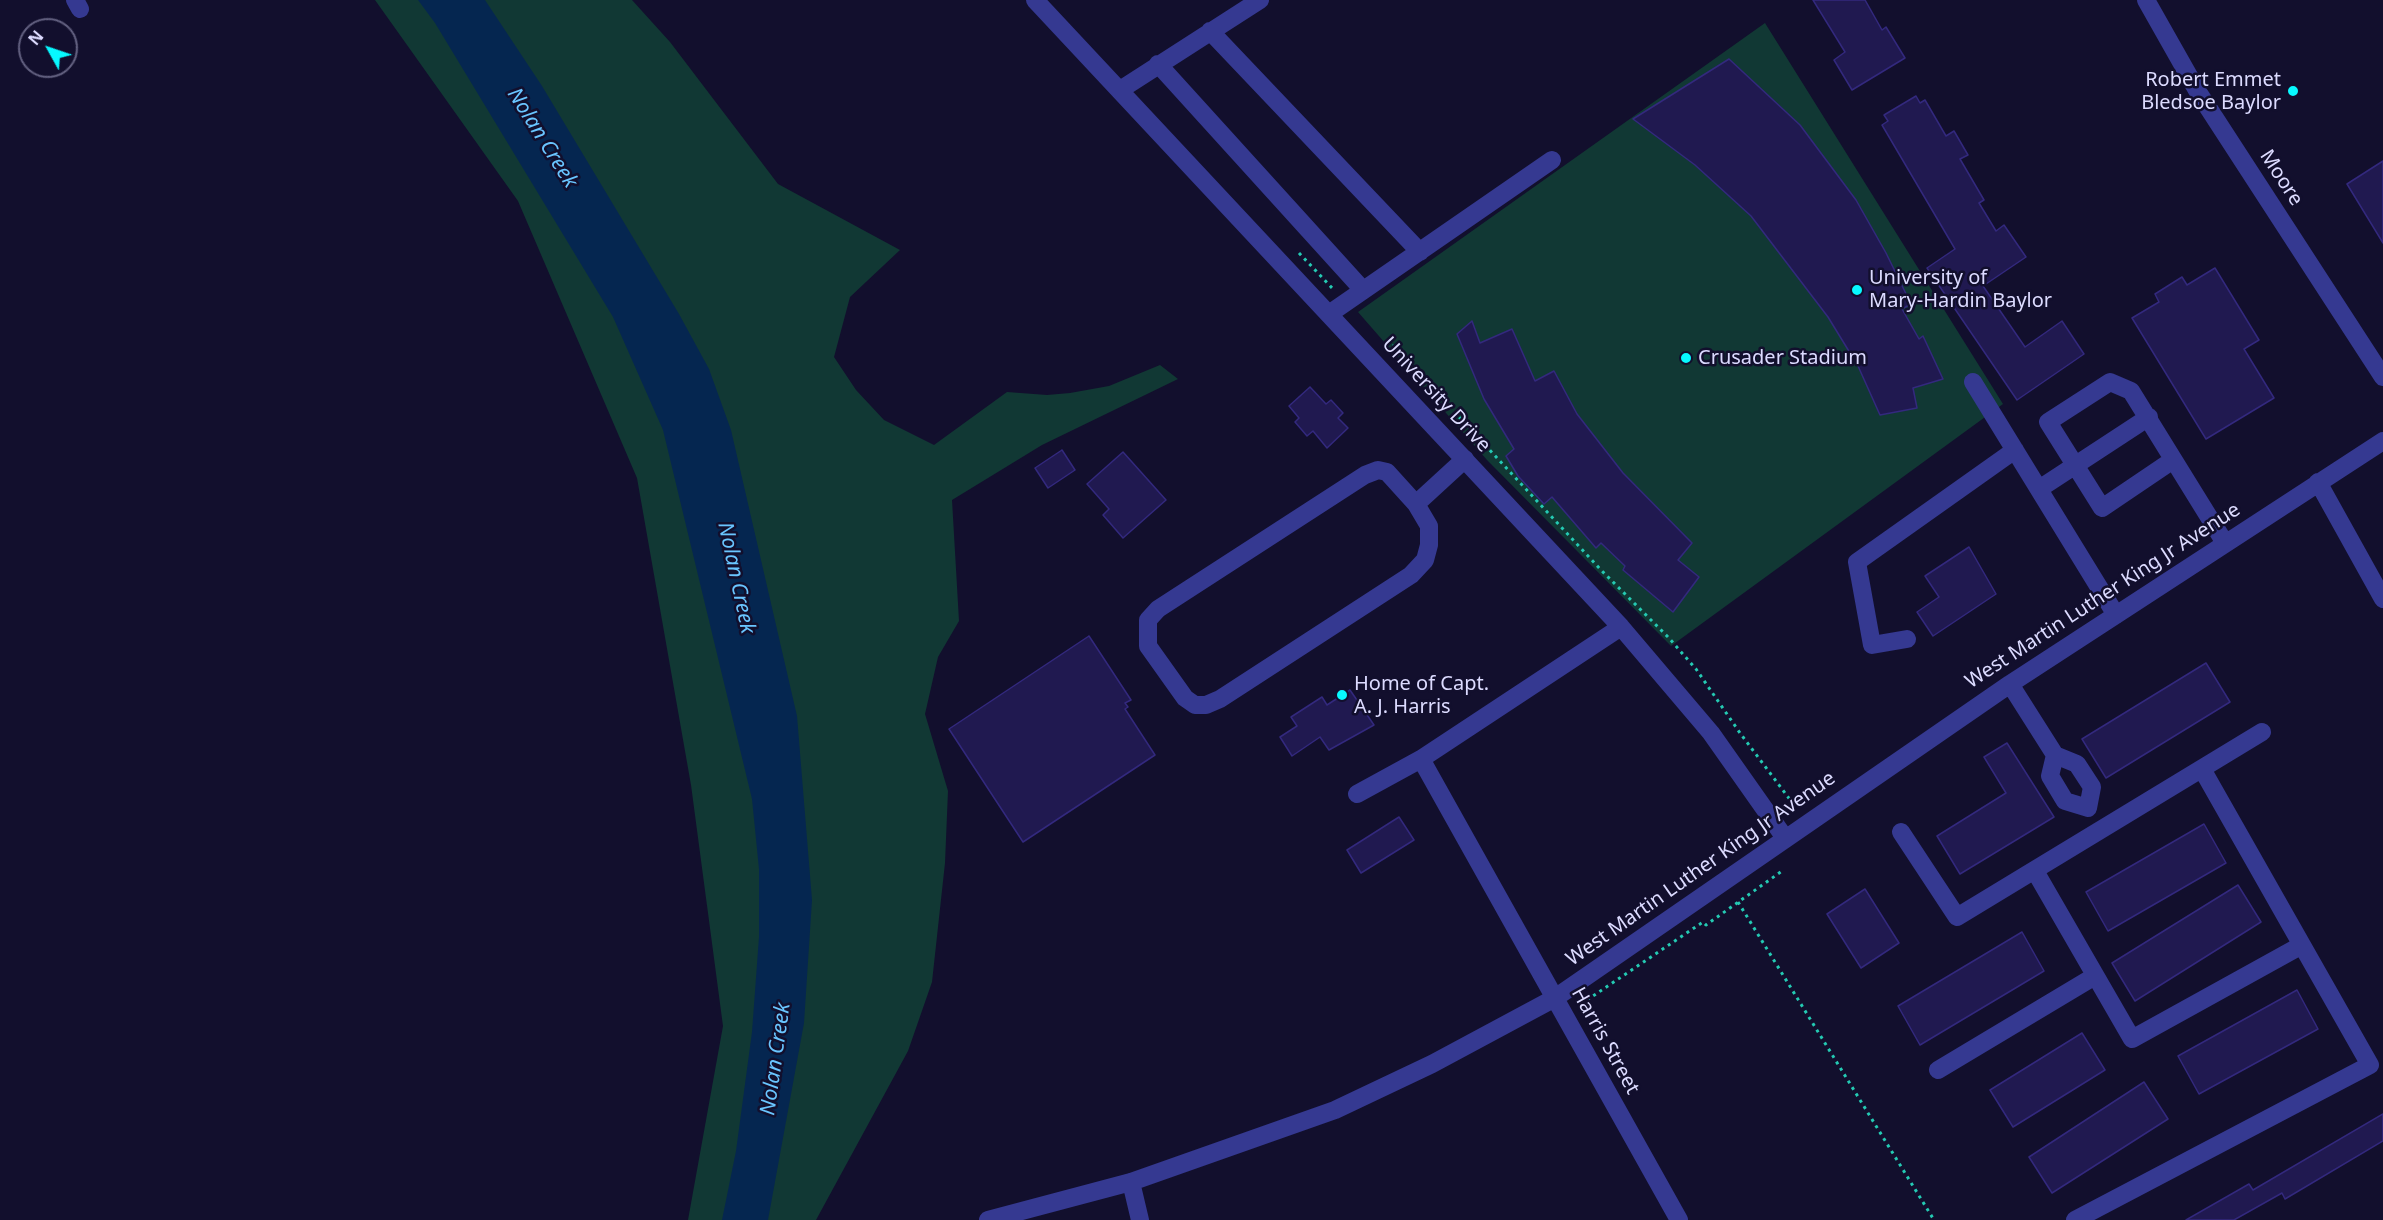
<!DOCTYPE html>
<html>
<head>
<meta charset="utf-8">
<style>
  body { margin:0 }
  #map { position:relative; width:2383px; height:1220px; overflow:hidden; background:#120f2d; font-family:"Noto Sans",sans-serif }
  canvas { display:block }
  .north { position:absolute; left:18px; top:18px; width:60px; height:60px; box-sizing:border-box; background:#120f2d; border:2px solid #636181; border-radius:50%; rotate:310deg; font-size:16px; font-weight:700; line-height:24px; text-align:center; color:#dcdbff }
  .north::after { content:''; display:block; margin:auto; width:21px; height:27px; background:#07f9ff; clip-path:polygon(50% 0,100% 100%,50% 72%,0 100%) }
</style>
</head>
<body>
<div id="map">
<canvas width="2383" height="1220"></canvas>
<div class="north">N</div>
</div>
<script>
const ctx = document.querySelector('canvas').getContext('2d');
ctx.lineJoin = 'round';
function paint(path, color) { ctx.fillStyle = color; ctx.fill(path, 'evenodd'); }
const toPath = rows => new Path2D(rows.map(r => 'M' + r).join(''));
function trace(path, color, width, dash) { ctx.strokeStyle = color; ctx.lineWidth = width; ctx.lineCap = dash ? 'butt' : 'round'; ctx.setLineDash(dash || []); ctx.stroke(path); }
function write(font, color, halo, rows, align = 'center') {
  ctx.font = font + ' "Noto Sans",sans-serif'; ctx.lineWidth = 5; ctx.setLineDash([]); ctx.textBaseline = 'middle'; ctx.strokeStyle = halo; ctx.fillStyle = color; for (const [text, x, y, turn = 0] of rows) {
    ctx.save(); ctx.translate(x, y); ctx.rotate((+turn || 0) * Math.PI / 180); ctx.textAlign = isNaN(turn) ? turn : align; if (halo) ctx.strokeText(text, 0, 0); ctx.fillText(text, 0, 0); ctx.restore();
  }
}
paint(toPath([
  [375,0,632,0,670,42,778,184,900,250,850,297,834,357,856,390,884,420,934,445,1007,392,1047,395,1070,393,1109,386,1160,365,1178,379,1042,445,952,500,959,621,938,657,925,714,948,791,945,863,932,982,908,1051,816,1220,688,1220,723,1026,691,785,637,478,518,201],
  [1765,23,2003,404,1671,646,1487,460,1358,312]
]), '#113834');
paint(toPath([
  [418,0,485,0,542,86,679,314,709,369,731,430,797,716,812,900,804,1023,768,1220,722,1220,736,1151,752,1032,759,937,759,869,752,799,663,430,613,317,435,23]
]), '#052650');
const building = toPath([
  [1813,0,1865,0,1882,30,1886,27,1905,58,1852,90,1834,60,1845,52,1813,0],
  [1729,59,1800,125,1856,200,1886,253,1911,304,1902,309,1919,339,1923,336,1943,379,1913,388,1917,408,1880,415,1858,366,1828,317,1751,216,1695,165,1633,119,1729,59],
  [1916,96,1920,103,1925,100,1946,136,1954,131,1968,155,1960,159,1984,200,1979,203,1996,231,2004,225,2026,257,1983,286,2025,347,2062,321,2084,354,2017,400,1927,268,1955,249,1882,125,1888,121,1884,115,1916,96],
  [2383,161,2383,243,2347,184,2383,161],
  [2215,268,2259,340,2244,349,2274,398,2206,439,2132,318,2159,302,2155,294,2182,277,2187,285,2215,268],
  [1472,321,1480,343,1512,329,1535,381,1554,371,1577,414,1623,473,1692,543,1678,560,1699,577,1673,612,1623,570,1625,566,1601,543,1596,548,1552,497,1544,504,1518,476,1506,456,1514,449,1484,399,1457,334,1472,321],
  [1310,387,1326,404,1331,400,1343,413,1338,418,1348,428,1327,448,1313,431,1307,436,1295,422,1299,418,1289,406,1310,387],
  [1062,450,1075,470,1048,488,1035,468,1062,450],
  [1123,452,1166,500,1123,538,1103,515,1109,509,1087,484,1123,452],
  [1969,547,1996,594,1933,636,1917,612,1939,597,1925,576,1969,547],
  [1089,636,1131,700,1125,703,1128,707,1125,709,1155,755,1023,842,949,729,1089,636],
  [2206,663,2230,702,2106,778,2082,739,2206,663],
  [1350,690,1374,725,1329,750,1320,737,1292,756,1280,737,1297,726,1291,717,1322,697,1327,705,1350,690],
  [2007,743,2054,817,1960,874,1937,836,2006,793,1984,757,2007,743],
  [1399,817,1414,840,1361,873,1347,850,1399,817],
  [2204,824,2226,863,2108,931,2086,892,2204,824],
  [2238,885,2261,922,2135,1001,2112,963,2238,885],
  [1865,889,1899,943,1861,968,1827,914,1865,889],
  [2022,932,2044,971,1920,1045,1898,1006,2022,932],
  [2297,990,2318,1029,2199,1094,2178,1056,2297,990],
  [2082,1033,2105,1070,2013,1127,1990,1090,2082,1033],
  [2144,1082,2168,1119,2052,1193,2029,1157,2144,1082],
  [2383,1114,2383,1141,2285,1199,2282,1193,2234,1220,2186,1220,2249,1184,2253,1190,2383,1114]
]);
paint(building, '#201950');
trace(building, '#33297e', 1.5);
trace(toPath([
  [1299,253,1334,290],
  [1386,349,1393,346,1602,571,1668,637,1696,669,1740,733,1791,801],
  [1738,902,1934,1220],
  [1587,1000,1703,922,1706,925,1782,871]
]), '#24cab3', 3, [3, 4.5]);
trace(toPath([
  [75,0,80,9],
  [1035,0,1621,627,1711,733,1785,838],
  [2146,0,2198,92,2383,377],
  [1210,31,1420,252],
  [1158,64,1363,290],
  [1120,90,1260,0],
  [1329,314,1552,160],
  [1973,382,2116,615],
  [2173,460,2102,508,2048,422,2110,382,2131,391,2225,543],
  [2318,482,2383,599],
  [2039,489,2149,417],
  [1416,504,1429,526,1429,545,1425,560,1411,575,1220,699,1206,705,1195,705,1185,698,1148,646,1148,620,1158,609,1365,475,1378,470,1387,472,1416,504,1465,459],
  [1907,639,1872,645,1857,562,2015,450],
  [2010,684,2055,755],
  [2055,755,2077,764,2092,787,2088,808,2065,801,2050,776,2055,755],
  [1421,759,1679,1220],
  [1357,794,1421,759,1621,627],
  [1901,832,1957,917,2262,732],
  [2035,871,2132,1039,2302,945],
  [1938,1070,2095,976],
  [1131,1182,1140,1220],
  [988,1220,1131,1182,1335,1110,1432,1064,1555,998,2010,684,2383,441],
  [2075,1220,2370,1065,2202,769]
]), '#353991', 18);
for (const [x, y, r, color] of [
  [2293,91,6,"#07f9ff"],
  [1857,290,6,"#07f9ff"],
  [1686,358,6,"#07f9ff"],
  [1342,695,6,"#07f9ff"]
]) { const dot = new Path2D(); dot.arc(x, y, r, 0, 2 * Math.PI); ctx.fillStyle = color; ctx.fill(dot); trace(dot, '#120f2d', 2); }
write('20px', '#dcdbff', '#120f2d', [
  ["Robert Emmet",2281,80,"right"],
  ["Bledsoe Baylor",2281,103,"right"],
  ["University of",1869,278],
  ["Mary-Hardin Baylor",1869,301],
  ["Crusader Stadium",1698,358],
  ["Home of Capt.",1354,684],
  ["A. J. Harris",1354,707]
], 'left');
write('20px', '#dcdbff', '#120f2d', [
  ["Moore",2281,178,57],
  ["University Drive",1436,395,47],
  ["West Martin Luther King Jr Avenue",2103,596,-33],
  ["West Martin Luther King Jr Avenue",1701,869,-35],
  ["Harris Street",1605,1041,61]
]);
write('italic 21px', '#69c5ff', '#120f2d', [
  ["Nolan Creek",542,138,58],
  ["Nolan Creek",736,578,78],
  ["Nolan Creek",776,1059,-82]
]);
</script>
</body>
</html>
